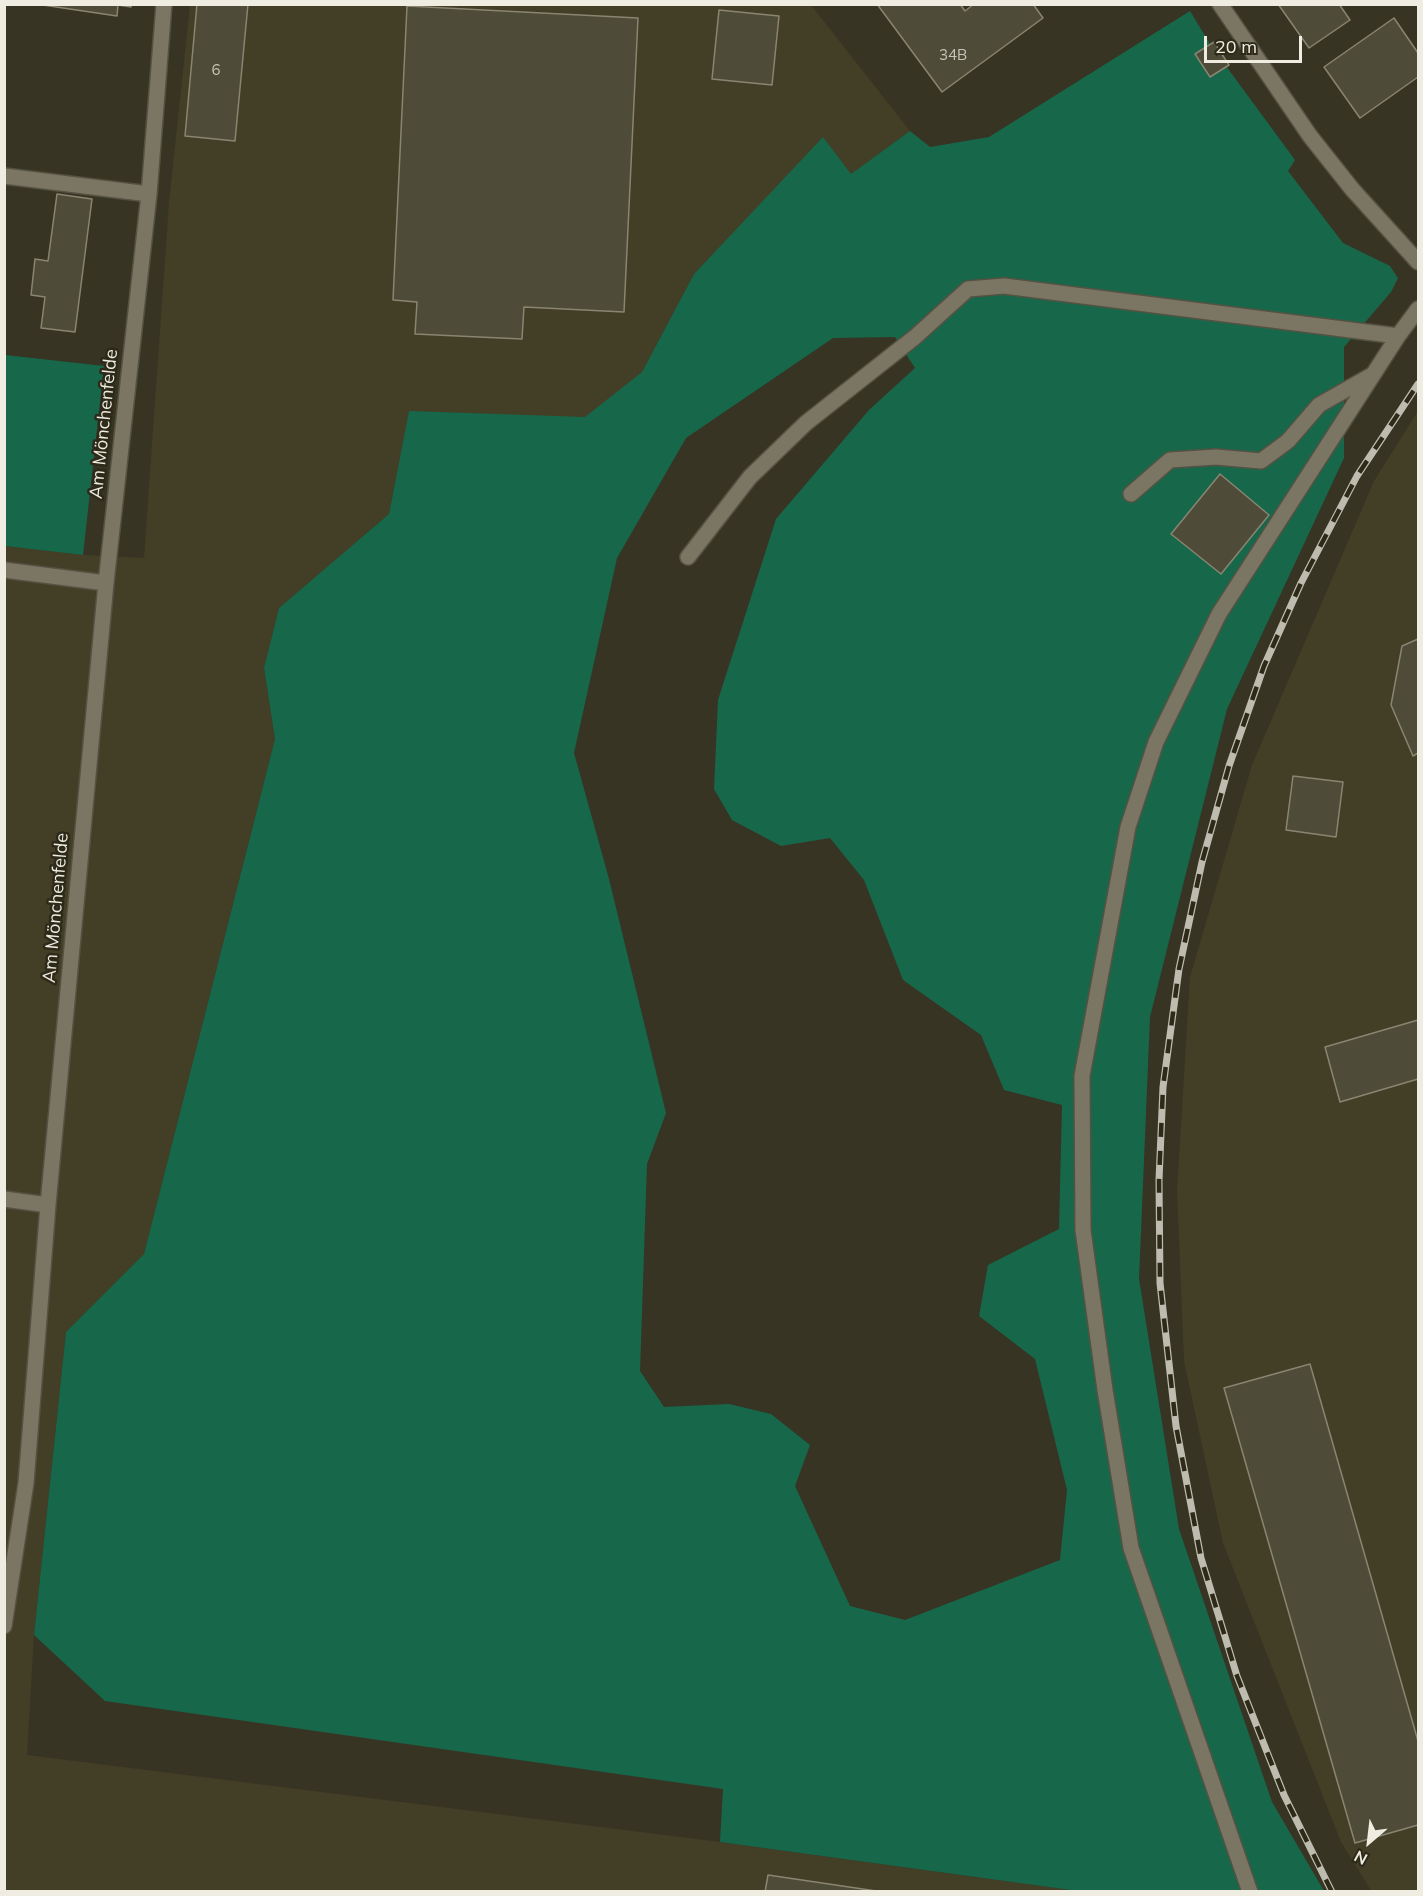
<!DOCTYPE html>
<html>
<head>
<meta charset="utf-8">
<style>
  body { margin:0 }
  #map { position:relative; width:1423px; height:1896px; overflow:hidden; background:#373423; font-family:Mulish,sans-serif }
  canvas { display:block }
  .frame { position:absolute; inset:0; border:6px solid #efede2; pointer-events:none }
  .north { position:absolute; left:1339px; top:1812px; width:60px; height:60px; -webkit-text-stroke:4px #2d2a19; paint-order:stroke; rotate:208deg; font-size:16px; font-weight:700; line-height:24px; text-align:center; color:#efede2 }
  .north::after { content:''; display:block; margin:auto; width:21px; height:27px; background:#efede2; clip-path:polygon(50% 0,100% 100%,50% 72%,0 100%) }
  .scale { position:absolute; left:1204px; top:36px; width:98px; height:27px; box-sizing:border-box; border:3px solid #efede2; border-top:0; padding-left:8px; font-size:18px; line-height:21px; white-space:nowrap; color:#efede2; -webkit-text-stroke:4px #2d2a19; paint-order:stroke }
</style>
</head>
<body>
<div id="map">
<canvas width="1423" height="1896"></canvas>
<div class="frame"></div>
<div class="north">N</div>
<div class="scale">20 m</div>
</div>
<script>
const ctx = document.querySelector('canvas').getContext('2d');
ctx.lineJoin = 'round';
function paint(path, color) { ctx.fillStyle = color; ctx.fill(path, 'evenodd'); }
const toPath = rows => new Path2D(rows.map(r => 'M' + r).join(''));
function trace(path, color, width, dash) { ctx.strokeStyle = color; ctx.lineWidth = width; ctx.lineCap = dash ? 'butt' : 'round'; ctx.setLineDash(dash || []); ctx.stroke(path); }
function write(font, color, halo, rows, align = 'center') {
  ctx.font = font + ' Mulish,sans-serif'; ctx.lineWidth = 5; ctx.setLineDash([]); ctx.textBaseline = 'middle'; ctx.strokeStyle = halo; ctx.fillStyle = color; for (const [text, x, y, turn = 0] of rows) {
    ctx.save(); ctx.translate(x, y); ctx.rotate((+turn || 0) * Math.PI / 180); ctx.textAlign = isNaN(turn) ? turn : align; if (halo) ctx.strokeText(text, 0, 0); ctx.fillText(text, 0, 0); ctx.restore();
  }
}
paint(toPath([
  [190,5,811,5,910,131,851,174,823,138,694,274,642,372,585,418,409,412,389,514,279,608,264,668,275,739,144,1254,66,1332,34,1635,27,1755,720,1842,1078,1891,5,1892,5,546,83,555,144,558,169,203],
  [1418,411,1418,1891,1372,1892,1341,1842,1223,1543,1184,1361,1177,1191,1190,977,1252,765,1374,481]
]), '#433e26');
paint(toPath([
  [1190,11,1210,44,1195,54,1209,77,1226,66,1295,160,1288,171,1343,243,1390,266,1398,278,1391,292,1344,347,1344,458,1227,709,1150,1017,1139,1279,1179,1529,1272,1802,1324,1891,1078,1891,720,1842,723,1789,105,1701,34,1635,66,1332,144,1254,275,739,264,668,279,608,389,514,409,411,585,417,642,372,694,274,823,137,851,174,910,131,930,147,989,137],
  [895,337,915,368,869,410,776,519,718,700,714,789,732,820,781,846,830,838,864,880,903,980,981,1035,1004,1090,1062,1105,1059,1229,988,1265,979,1316,1035,1359,1067,1490,1060,1560,905,1620,850,1606,795,1486,810,1445,771,1414,729,1404,664,1407,640,1371,647,1164,666,1113,609,879,574,753,617,558,686,438,833,338],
  [5,355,104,366,83,555,5,546]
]), '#17684b');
const building = toPath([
  [36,4,131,4,131,7,118,5,117,16,36,4],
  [197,4,248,4,235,141,185,136,197,4],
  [877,4,960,4,965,11,974,4,1033,4,1043,18,942,92,877,4],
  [1278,4,1339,4,1350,20,1309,48,1278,4],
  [407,6,638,18,624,312,524,307,522,339,415,334,417,302,393,300,407,6],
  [719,10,779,16,772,85,712,79,719,10],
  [1394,18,1418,53,1418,77,1360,118,1324,67,1394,18],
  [1214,42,1229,65,1210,77,1195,54,1214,42],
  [57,194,92,199,75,332,41,328,45,297,31,295,35,259,48,261,57,194],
  [1220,474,1269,515,1221,574,1171,534,1220,474],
  [1418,639,1418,753,1413,756,1391,705,1402,646,1418,639],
  [1293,776,1343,782,1336,837,1286,830,1293,776],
  [1418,1020,1418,1079,1340,1102,1325,1047,1418,1020],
  [1310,1364,1418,1741,1418,1825,1355,1843,1224,1388,1310,1364],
  [768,1875,883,1892,765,1892,768,1875]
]);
paint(building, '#4e4b39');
trace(building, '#898571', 1.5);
const minor = toPath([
  [1220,4,1310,136,1352,189,1418,262],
  [4,176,149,194],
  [1131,494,1170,460,1216,457,1261,461,1288,441,1319,405,1372,375],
  [688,557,750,477,806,423,915,337,968,289,1004,286,1398,336,1418,309],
  [4,570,106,583],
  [4,1199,48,1205],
  [4,1626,26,1483,48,1205,106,583,149,194,164,4],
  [1250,1892,1131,1548,1105,1390,1083,1230,1082,1076,1128,827,1156,742,1219,614,1398,336]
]);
trace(minor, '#555243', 18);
trace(minor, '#7a7663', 15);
const rail = toPath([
  [1332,1892,1284,1795,1237,1676,1201,1558,1176,1426,1160,1283,1159,1180,1163,1087,1179,969,1202,862,1229,766,1264,666,1301,583,1357,476,1418,384]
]);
trace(rail, '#bebcaf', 7);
trace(rail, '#2d2a19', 4.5, [14]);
write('15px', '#c7c4b8', null, [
  ["34B",953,55],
  ["6",216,70]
]);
write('18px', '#efede2', '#2d2a19', [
  ["Am Mönchenfelde",104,424,-84],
  ["Am Mönchenfelde",56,908,-85]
]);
</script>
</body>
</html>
